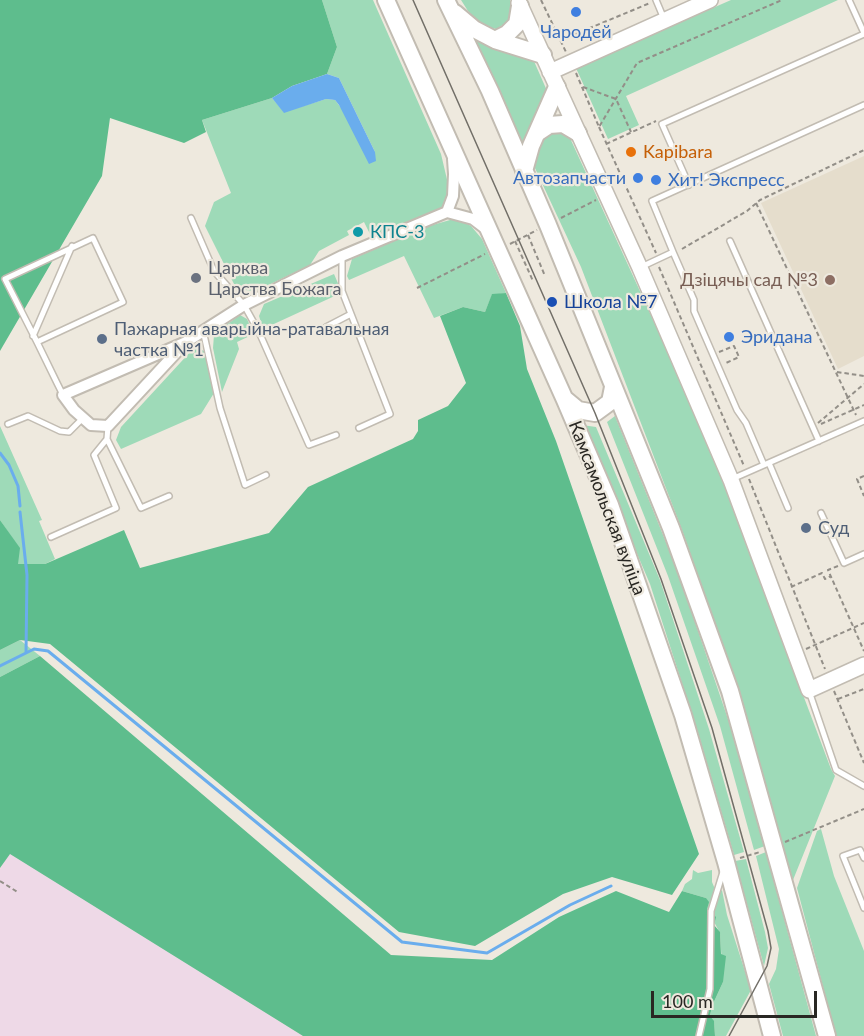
<!DOCTYPE html>
<html>
<head>
<meta charset="utf-8">
<style>
  body { margin:0 }
  #map { position:relative; width:864px; height:1036px; overflow:hidden; background:#eee9de; font-family:Lato,sans-serif }
  canvas { display:block }
  .scale { position:absolute; left:651px; top:991px; width:166px; height:27px; box-sizing:border-box; border:3px solid #292723; border-top:0; padding-left:8px; font-size:18px; line-height:21px; white-space:nowrap; color:#292723; -webkit-text-stroke:4px #eee9de; paint-order:stroke }
</style>
</head>
<body>
<div id="map">
<canvas width="864" height="1036"></canvas>
<div class="scale">100 m</div>
</div>
<script>
const ctx = document.querySelector('canvas').getContext('2d');
ctx.lineJoin = 'round';
function paint(path, color) { ctx.fillStyle = color; ctx.fill(path, 'evenodd'); }
const toPath = rows => new Path2D(rows.map(r => 'M' + r).join(''));
function trace(path, color, width, dash) { ctx.strokeStyle = color; ctx.lineWidth = width; ctx.lineCap = dash ? 'butt' : 'round'; ctx.setLineDash(dash || []); ctx.stroke(path); }
function write(font, color, halo, rows, align = 'center') {
  ctx.font = font + ' Lato,sans-serif'; ctx.lineWidth = 4.5; ctx.setLineDash([]); ctx.textBaseline = 'middle'; ctx.strokeStyle = halo; ctx.fillStyle = color; for (const [text, x, y, turn = 0] of rows) {
    ctx.save(); ctx.translate(x, y); ctx.rotate((+turn || 0) * Math.PI / 180); ctx.textAlign = isNaN(turn) ? turn : align; if (halo) ctx.strokeText(text, 0, 0); ctx.fillText(text, 0, 0); ctx.restore();
  }
}
paint(toPath([
  [9,853,303,1036,0,1036,0,869]
]), '#eed9e7');
paint(toPath([
  [864,156,864,356,838,369,761,203]
]), '#e5ddcc');
paint(toPath([
  [322,0,373,0,441,154,449,188,448,202,445,207,371,236,364,222,347,231,349,235,319,251,310,265,256,291,245,290,234,284,205,226,214,202,231,193,202,120,272,98,284,112,326,99,335,100,375,152,339,78,327,74,337,47],
  [461,0,510,0,513,7,510,21,496,29,488,27,479,22,468,11],
  [731,0,838,0,626,96,639,125,608,139,576,68],
  [472,37,533,59,548,93,523,147],
  [559,133,566,134,570,138,702,427,831,769,835,776,793,880,732,672,682,530,581,267,534,166,534,154,538,145,544,138,551,134],
  [457,218,471,226,482,239,506,293,492,295,485,312,463,307,434,318,404,256,349,280,347,276,352,259,429,226],
  [334,274,340,288,339,294,263,329,259,316,264,304],
  [240,315,247,319,254,334,237,342,239,349,222,392,213,348,214,335,218,331],
  [199,348,204,351,214,393,201,414,121,449,116,440,121,427,192,350],
  [615,416,678,572,729,722,765,846,754,850,720,726,668,576,607,422],
  [582,425,596,427,660,580,709,729,744,852,734,855,698,733,650,584],
  [0,426,42,520,39,521,55,559,45,564,17,564,19,548,0,520],
  [20,640,40,656,0,677,0,650],
  [821,829,834,876,864,951,864,1036,836,1036,797,888,817,831],
  [766,852,816,1036,783,1036,769,984,776,969,779,949,756,856],
  [746,859,765,932,768,948,764,966,735,861],
  [693,870,698,873,712,870,712,882,717,894,722,890,727,915,751,990,726,1036,715,1036,714,1022,710,1017,712,1006,723,982,720,933,707,909,706,898,682,891,685,884,692,879]
]), '#9edab8');
paint(toPath([
  [0,0,322,0,337,47,327,74,292,86,272,98,202,120,206,132,184,143,110,118,102,176,0,351],
  [506,293,520,326,527,369,556,441,699,854,672,895,612,877,563,894,475,946,399,932,50,644,20,640,0,650,0,520,20,548,18,564,45,564,124,530,140,568,269,533,308,487,413,439,418,431,418,420,448,406,466,383,440,316,463,307,485,312,492,294],
  [40,656,391,955,492,960,559,917,616,891,669,912,682,891,706,898,709,902,707,909,716,917,714,925,720,932,721,954,726,956,723,982,712,1006,710,1016,714,1021,715,1036,303,1036,10,854,0,868,0,677]
]), '#5ebd8d');
paint(toPath([
  [327,74,339,78,375,152,376,161,369,164,339,105,335,100,326,99,284,113,272,98,292,86]
]), '#6aaded');
trace(toPath([
  [0,453,9,465,18,486,20,506],
  [20,512,27,575,26,653],
  [0,666,34,649,48,651,402,942,487,953,570,905,611,886]
]), '#6aaded', 3);
const lane = toPath([
  [656,0,664,19],
  [849,0,864,33],
  [689,185,662,124,864,34],
  [191,218,214,271,244,305,259,332,309,445,336,435],
  [730,241,819,441],
  [673,252,694,300,694,311,737,410,746,423,764,465],
  [342,256,342,291,390,414,359,428],
  [641,267,673,252,652,201,864,105],
  [326,327,351,314],
  [203,330,220,408,245,485,266,475],
  [33,336,72,246],
  [37,342,123,302,93,238,5,279,37,342,57,383,63,395],
  [8,424,28,416,60,431,69,432,82,419],
  [108,426,107,439,141,508,169,496],
  [769,463,788,508],
  [732,479,864,421],
  [821,513,844,563,864,554],
  [51,537,116,508,94,455,107,439],
  [809,691,836,770,864,786],
  [864,858,860,850,843,856,864,908],
  [699,1036,710,989,711,911,723,872]
]);
const street = toPath([
  [447,212,453,196,454,174,453,159],
  [186,342,63,395,74,410,91,425,108,426,186,342,244,305,342,256,447,212,473,219,486,229]
]);
const secondary = toPath([
  [519,3,640,268,731,480,809,690,864,665],
  [550,72,710,0]
]);
const primary = toPath([
  [386,0,565,400,610,505,683,715,726,862,772,1036],
  [446,0,490,91,548,225,671,528,730,691,827,1036],
  [455,13,474,29,495,40,543,55],
  [495,40,507,34,517,24,520,6],
  [537,133,549,125,563,124,578,133],
  [524,171,531,146,557,87],
  [566,400,578,410,595,413,610,402,613,387]
]);
trace(lane, '#c2bcb2', 8);
trace(street, '#c2bcb2', 14);
trace(secondary, '#c2bcb2', 18);
trace(primary, '#c2bcb2', 20);
trace(toPath([
  [541,0,566,52],
  [561,40,650,3],
  [576,73,599,127,637,63,782,0],
  [583,87,616,99,631,132],
  [599,127,656,253],
  [606,144,656,121],
  [756,203,856,415],
  [561,218,596,200],
  [528,235,545,276],
  [515,241,533,281],
  [510,244,537,230],
  [682,249,747,211,760,200,864,150],
  [659,267,744,466],
  [417,288,485,254],
  [719,352,734,346,739,357,726,363],
  [837,372,864,376],
  [818,423,864,384],
  [821,424,864,405],
  [864,476,857,479,864,496],
  [749,479,825,669],
  [838,566,828,570,864,651],
  [791,587,822,573,825,579,831,576],
  [806,649,864,623],
  [834,691,864,763],
  [838,699,864,689],
  [785,842,864,809],
  [740,858,760,852],
  [0,881,19,893]
]), '#938f88', 2, [4.5, 3]);
trace(lane, '#fff', 5);
trace(street, '#fff', 10);
trace(secondary, '#fff', 15);
trace(primary, '#fff', 16);
trace(toPath([
  [413,0,595,413,661,579,712,728,768,931,771,948,767,966,729,1036]
]), '#726f68', 1.5);
for (const [x, y, r, color] of [
  [576,12,6,"#3f7fe0"],
  [631,152,6,"#e8710a"],
  [638,178,6,"#3f7fe0"],
  [656,180,6,"#3f7fe0"],
  [358,232,6,"#0f9aa8"],
  [196,278,6,"#6b7280"],
  [830,280,6,"#8d6e63"],
  [552,302,6,"#1a4fb4"],
  [729,337,6,"#3f7fe0"],
  [102,339,6,"#5c6f8a"],
  [806,528,6,"#5c6f8a"]
]) { const dot = new Path2D(); dot.arc(x, y, r, 0, 2 * Math.PI); ctx.fillStyle = color; ctx.fill(dot); trace(dot, '#eee9de', 2); }
write('18px', '#366cbe', '#eee9de', [
  ["Чародей",576,32,"center"],
  ["Автозапчасти",626,178,"right"],
  ["Хит! Экспресс",668,180],
  ["Эридана",741,337]
], 'left');
write('18px', '#c56008', '#eee9de', [
  ["Kapibara",643,152]
], 'left');
write('18px', '#0d838f', '#eee9de', [
  ["КПС-3",370,232]
], 'left');
write('18px', '#5b616d', '#eee9de', [
  ["Царква",208,268],
  ["Царства Божага",208,289]
], 'left');
write('18px', '#785e54', '#eee9de', [
  ["Дзіцячы сад №3",818,280]
], 'right');
write('18px', '#164399', '#eee9de', [
  ["Школа №7",564,302]
], 'left');
write('18px', '#4e5e75', '#eee9de', [
  ["Пажарная аварыйна-ратавальная",114,329],
  ["частка №1",114,350],
  ["Суд",818,528]
], 'left');
write('18px', '#292723', '#eee9de', [
  ["Камсамольская вуліца",607,508,69]
]);
</script>
</body>
</html>
